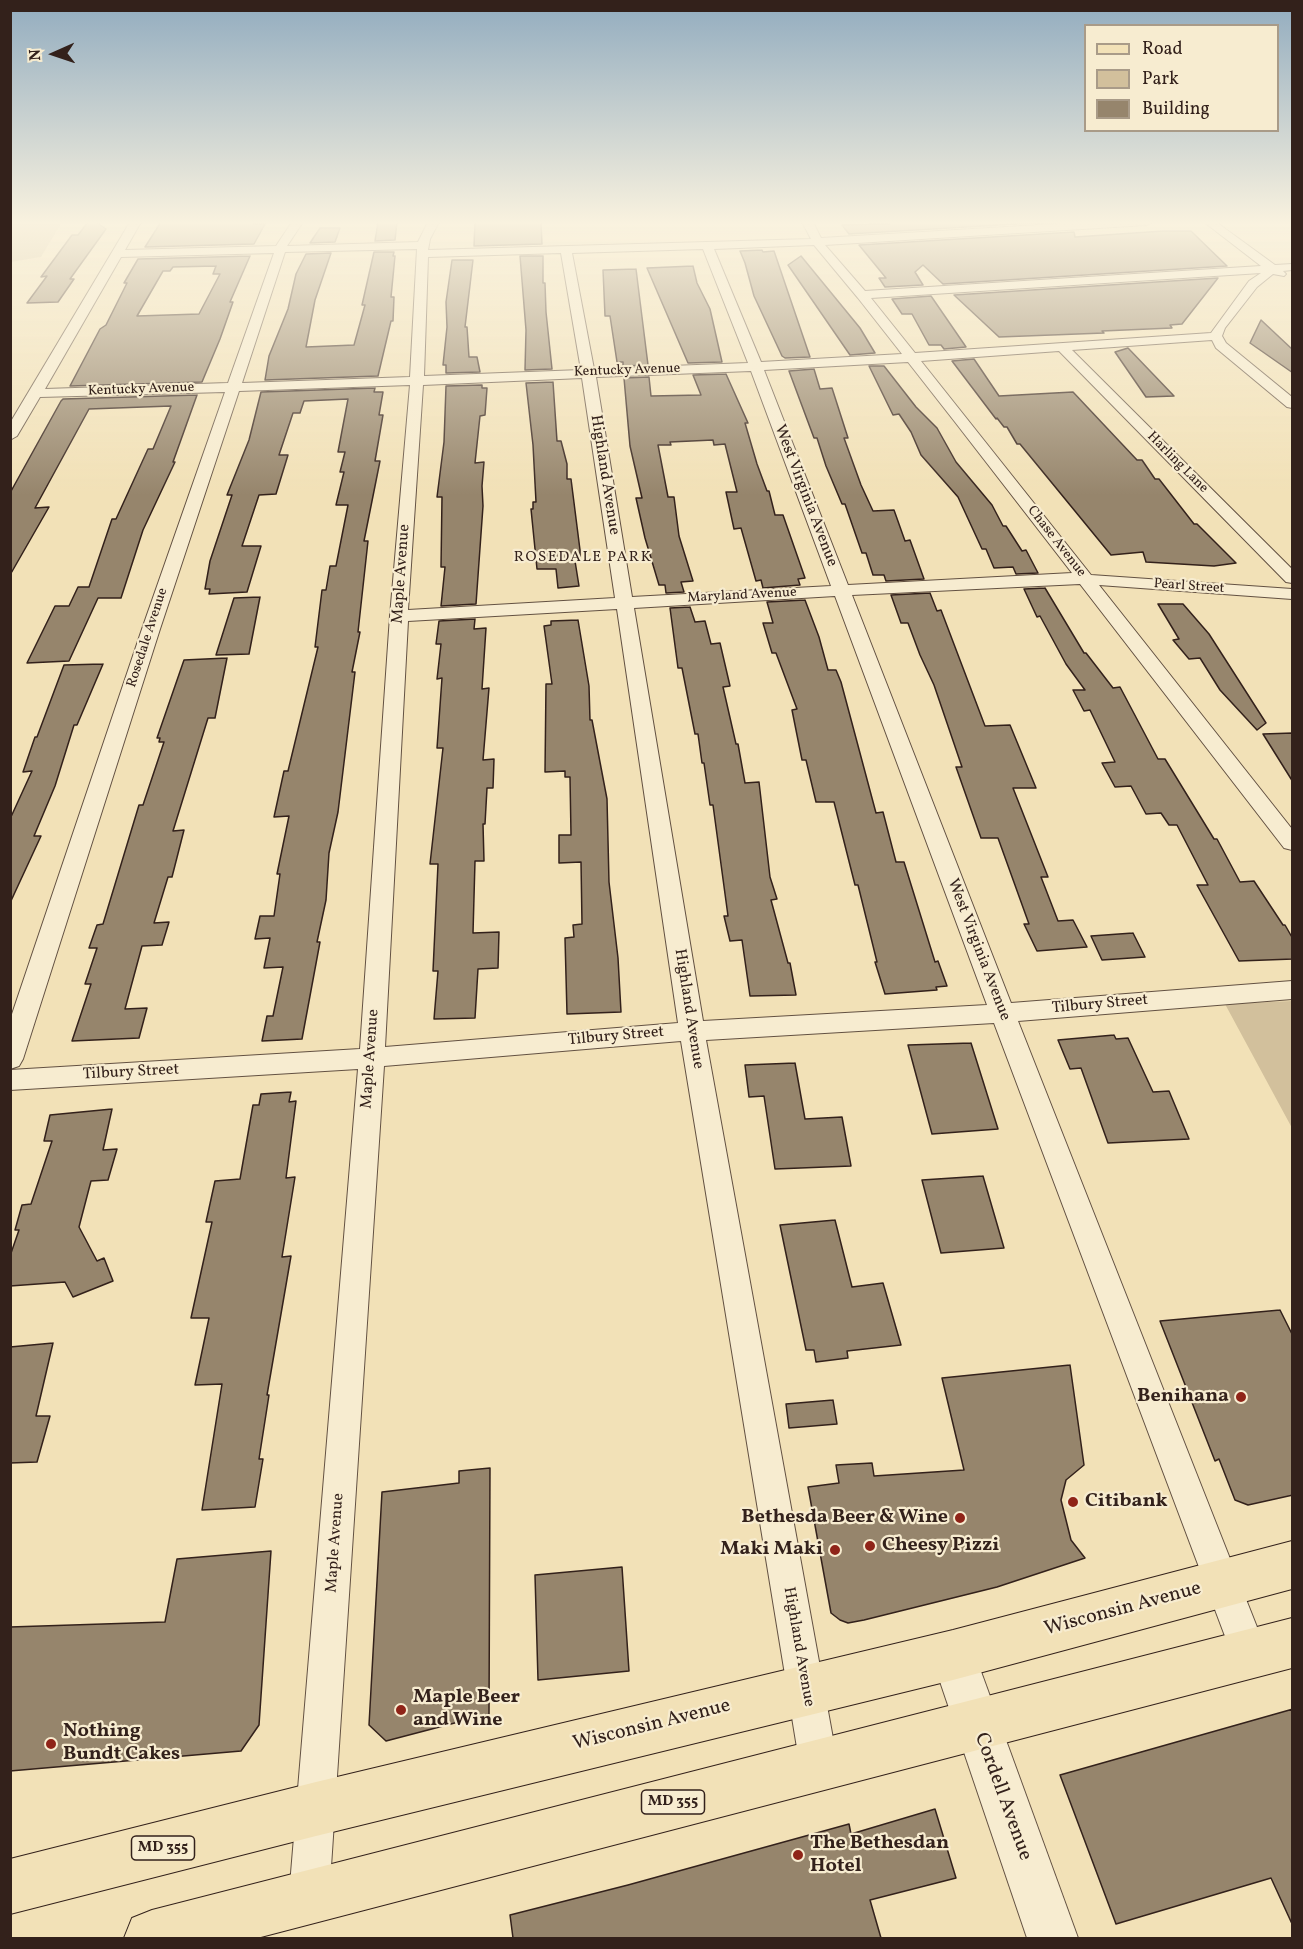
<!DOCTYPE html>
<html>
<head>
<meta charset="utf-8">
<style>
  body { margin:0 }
  #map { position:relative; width:1303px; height:1949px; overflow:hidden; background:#f2e1b7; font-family:Vollkorn,serif }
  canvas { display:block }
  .frame { position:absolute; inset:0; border:12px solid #33211b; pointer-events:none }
  .legend { position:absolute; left:1084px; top:24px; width:195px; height:108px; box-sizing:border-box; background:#f7ecd0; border:2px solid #a99b88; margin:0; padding:8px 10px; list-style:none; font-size:18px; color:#33211b }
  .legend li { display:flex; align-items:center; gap:12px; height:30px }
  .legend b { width:30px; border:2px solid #a99b88 }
  .north { position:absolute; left:24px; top:24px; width:60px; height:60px; -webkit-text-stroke:4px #f7ecd0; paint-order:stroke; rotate:267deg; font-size:16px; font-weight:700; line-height:24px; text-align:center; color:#33211b }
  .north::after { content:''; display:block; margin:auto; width:21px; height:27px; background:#33211b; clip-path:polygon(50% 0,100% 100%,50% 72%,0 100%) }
</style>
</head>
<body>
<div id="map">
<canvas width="1303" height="1949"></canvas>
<div class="frame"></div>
<ul class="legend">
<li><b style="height:8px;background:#f2e1b7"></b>Road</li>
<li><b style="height:16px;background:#d2c09c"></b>Park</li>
<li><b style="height:16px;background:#96856c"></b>Building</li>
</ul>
<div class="north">N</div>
</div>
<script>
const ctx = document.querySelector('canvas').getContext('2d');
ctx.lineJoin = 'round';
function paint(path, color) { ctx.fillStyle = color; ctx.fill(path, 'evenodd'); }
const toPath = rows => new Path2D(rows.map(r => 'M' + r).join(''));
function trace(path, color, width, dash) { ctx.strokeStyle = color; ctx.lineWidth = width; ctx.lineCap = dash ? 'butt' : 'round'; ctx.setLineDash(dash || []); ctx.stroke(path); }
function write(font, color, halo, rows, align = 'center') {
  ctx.font = font + ' Vollkorn,serif'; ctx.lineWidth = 4.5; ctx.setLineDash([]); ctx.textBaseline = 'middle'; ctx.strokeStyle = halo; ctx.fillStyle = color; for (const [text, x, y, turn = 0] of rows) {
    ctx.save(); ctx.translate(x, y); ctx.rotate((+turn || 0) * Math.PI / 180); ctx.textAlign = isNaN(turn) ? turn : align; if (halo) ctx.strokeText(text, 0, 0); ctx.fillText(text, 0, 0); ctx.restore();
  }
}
paint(toPath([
  [11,222,62,222,41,257,11,262],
  [1292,1001,1292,1128,1225,1004]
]), '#d2c09c');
const building = toPath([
  [88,222,96,222,106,229,70,279,74,279,58,302,27,303,47,276,41,277,72,235,78,235,88,222],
  [161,222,254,222,253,224,265,224,254,244,145,247,161,222],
  [378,222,397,222,395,240,375,241,378,222],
  [475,222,541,222,542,244,474,246,475,222],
  [889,222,1049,222,849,234,842,225,890,224,889,222],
  [320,228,340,228,335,242,310,243,320,228],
  [1163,231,1191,231,1227,266,943,284,923,265,915,272,923,285,885,287,879,278,886,278,859,245,1074,232,1075,237,1163,231],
  [762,250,763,252,774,251,810,357,785,358,782,356,754,296,745,263,740,251,762,250],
  [374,252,394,252,393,256,395,256,391,297,394,297,393,321,391,321,378,376,265,380,269,356,288,309,296,274,306,254,331,253,315,300,306,347,354,345,365,305,362,305,374,252],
  [250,256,230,302,233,302,220,339,202,382,70,386,100,329,106,325,127,283,124,283,138,259,250,256],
  [216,266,213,274,220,274,199,314,137,316,163,271,170,271,173,267,216,266],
  [520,256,543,256,543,283,545,283,546,312,552,369,525,370,526,330,520,256],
  [801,256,860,328,875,353,850,355,788,265,801,256],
  [452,260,473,260,465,327,467,327,469,357,477,357,480,372,446,373,446,365,443,365,447,327,446,302,452,260],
  [693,266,697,283,710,309,722,362,688,363,647,268,693,266],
  [636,269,648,365,623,366,623,362,617,362,610,316,605,316,603,270,636,269],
  [1218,278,1182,324,1170,325,1172,328,1102,331,1104,333,999,337,954,295,1218,278],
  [931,296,964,344,966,347,944,349,941,345,929,345,912,314,902,314,892,299,931,296],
  [1261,320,1293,350,1293,373,1250,343,1261,320],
  [1128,348,1174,396,1146,397,1115,352,1128,348],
  [974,359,999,396,1073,392,1137,460,1142,460,1155,479,1159,479,1194,524,1197,524,1236,563,1214,566,1146,562,1143,552,1111,555,1020,444,1017,444,1007,427,1004,427,997,418,996,419,952,361,974,359],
  [869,366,884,366,916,407,937,428,956,462,992,505,1003,526,1006,526,1022,551,1026,550,1038,573,1016,574,1013,567,994,568,986,549,982,549,958,497,921,455,911,432,899,414,893,415,869,366],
  [814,369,820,389,832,388,848,438,844,438,861,485,873,511,894,510,905,541,910,540,924,579,886,581,884,575,873,575,866,553,862,553,845,504,842,504,826,466,817,438,814,438,789,371,814,369],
  [726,374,748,423,745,423,757,464,767,491,769,491,775,515,783,515,805,578,798,579,800,585,763,588,761,580,756,581,741,528,734,529,726,492,737,492,725,444,714,445,713,440,670,442,671,445,658,445,668,497,674,497,679,536,693,581,681,582,684,592,666,593,665,585,659,585,645,538,636,498,642,498,630,446,624,378,649,377,651,396,701,395,693,375,726,374],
  [553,382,557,441,561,441,567,464,567,479,571,479,580,550,580,561,575,561,579,586,558,588,556,569,537,569,531,509,533,509,533,502,536,502,533,445,526,383,553,382],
  [482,385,482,388,487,388,485,415,480,416,475,463,484,462,482,486,483,506,476,604,441,606,445,567,441,567,442,497,437,497,444,442,446,386,482,385],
  [375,388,374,392,383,392,379,415,383,415,375,461,380,461,364,541,368,541,358,632,360,632,352,672,355,672,338,812,329,853,326,900,317,942,320,942,302,1039,262,1041,267,1016,273,1016,283,967,264,968,270,938,255,939,260,916,274,916,280,874,277,874,289,816,274,817,284,771,288,771,318,647,315,647,322,590,326,590,330,566,336,566,348,505,336,505,344,472,340,472,345,452,338,452,348,399,304,401,300,413,293,413,279,455,288,455,276,494,259,495,242,546,261,546,247,592,209,594,210,589,205,589,210,561,232,495,227,495,249,440,261,392,375,388],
  [197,395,173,462,175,462,143,530,121,598,98,598,69,661,27,663,55,606,69,606,78,587,89,587,112,519,116,519,148,449,153,449,171,406,89,409,35,508,49,507,10,575,10,493,61,401,63,399,197,395],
  [1045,588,1084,653,1086,653,1113,688,1120,687,1158,759,1165,759,1214,839,1217,839,1240,882,1254,881,1283,925,1285,925,1293,939,1293,959,1239,961,1197,885,1208,885,1177,825,1169,825,1161,813,1146,814,1131,786,1115,787,1102,763,1115,762,1090,710,1084,711,1073,690,1085,690,1066,664,1040,616,1037,617,1024,589,1045,588],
  [930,593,937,611,941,610,985,726,1010,725,1036,788,1013,788,1048,877,1041,877,1058,921,1073,920,1087,947,1037,951,1024,924,1029,924,998,838,981,838,956,767,962,767,934,685,920,655,908,623,901,623,891,595,930,593],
  [260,597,249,654,216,655,234,598,260,597],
  [805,600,819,637,828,670,836,670,841,682,876,813,883,812,896,862,904,862,935,962,938,961,947,986,936,987,937,990,885,994,875,962,877,962,858,885,855,885,834,802,816,802,806,760,802,760,792,710,797,709,776,653,772,653,763,623,773,623,767,602,805,600],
  [1158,604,1183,604,1209,634,1266,723,1257,730,1220,690,1200,658,1189,659,1173,640,1179,639,1158,604],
  [690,607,695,622,705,621,711,644,720,643,730,686,723,687,736,744,738,744,745,783,759,782,770,877,777,899,771,900,788,963,790,963,796,995,750,996,742,940,730,941,724,916,728,916,713,805,710,805,704,763,702,763,698,734,695,734,682,668,678,668,670,608,690,607],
  [475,619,474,629,486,628,482,689,489,688,483,760,494,759,493,788,487,788,485,824,483,824,484,861,475,861,473,933,499,932,498,968,478,969,475,1018,434,1019,438,971,433,971,438,864,430,864,443,748,437,748,442,678,437,679,441,644,436,644,439,621,475,619],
  [578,620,589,686,590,720,592,720,607,799,609,882,618,958,621,1012,567,1014,565,938,574,937,573,925,582,924,581,862,559,863,559,835,571,835,570,777,565,777,565,771,545,772,546,684,552,684,544,626,551,625,551,621,578,620],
  [227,658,215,718,208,718,173,831,184,830,172,877,168,877,154,923,169,922,162,945,142,946,125,1009,147,1008,139,1038,72,1041,91,984,85,984,97,948,89,948,97,925,103,924,139,805,143,805,164,742,159,742,160,738,157,738,184,660,227,658],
  [103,664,77,725,74,725,55,786,34,836,41,836,10,903,10,819,32,771,23,772,35,737,37,737,64,665,103,664],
  [1293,733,1293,782,1263,734,1293,733],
  [1133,933,1145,957,1102,960,1091,936,1133,933],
  [1114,1035,1116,1039,1128,1038,1153,1092,1169,1091,1189,1139,1108,1143,1081,1068,1070,1069,1058,1040,1114,1035],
  [971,1043,998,1129,932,1134,908,1045,971,1043],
  [795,1063,805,1119,842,1117,851,1166,775,1169,764,1096,749,1097,745,1065,795,1063],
  [291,1092,289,1102,296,1101,286,1178,295,1177,282,1257,291,1256,267,1395,269,1395,259,1459,263,1459,255,1507,202,1510,222,1384,195,1385,209,1318,191,1318,212,1222,206,1222,215,1181,240,1179,253,1105,259,1105,261,1094,291,1092],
  [112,1109,103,1150,117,1149,108,1180,91,1181,79,1227,97,1261,104,1258,113,1281,73,1297,65,1282,10,1286,10,1256,19,1230,15,1230,22,1205,31,1204,52,1141,44,1141,50,1115,112,1109],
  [983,1176,1004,1248,941,1253,922,1180,983,1176],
  [835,1220,852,1287,883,1283,901,1345,847,1351,848,1358,816,1362,814,1350,806,1350,780,1225,835,1220],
  [1280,1310,1293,1336,1293,1495,1248,1505,1235,1500,1219,1459,1215,1461,1160,1321,1280,1310],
  [53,1343,36,1416,50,1416,37,1462,10,1463,10,1347,53,1343],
  [1070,1365,1084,1465,1066,1480,1061,1500,1071,1540,1085,1558,997,1587,864,1620,848,1623,840,1620,831,1613,808,1487,839,1483,836,1465,872,1463,874,1476,964,1470,942,1378,1070,1365],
  [833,1400,837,1424,789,1428,786,1404,833,1400],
  [490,1468,489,1714,386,1741,369,1725,382,1492,459,1483,459,1471,490,1468],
  [271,1551,259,1725,241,1751,10,1771,10,1627,165,1622,177,1559,271,1551],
  [622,1567,629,1671,538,1680,535,1575,622,1567],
  [1293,1709,1293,1926,1271,1878,1116,1924,1060,1775,1293,1709],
  [935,1809,956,1878,870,1900,881,1938,513,1938,510,1915,628,1885,849,1824,851,1834,935,1809]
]);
paint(building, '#96856c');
trace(building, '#33211b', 1.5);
const minor = toPath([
  [130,222,141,222,125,250,276,246,292,222,303,222,287,246,418,242,428,222,439,222,430,239,428,250,811,239,802,222,813,222,821,238,1090,222,1152,222,1147,225,825,245,865,291,1261,266,1204,222,1216,222,1275,265,1292,264,1292,270,1283,271,1286,274,1284,276,1273,274,1257,287,1225,328,1222,336,1226,343,1292,397,1292,408,1287,407,1216,348,1212,340,1072,350,1292,569,1292,583,1286,582,1059,351,921,361,1091,575,1292,589,1292,599,1099,585,1292,829,1292,850,1284,848,1080,584,852,595,1011,1003,1292,981,1292,999,1018,1021,1268,1655,1263,1668,1250,1673,1237,1668,994,1023,706,1040,838,1766,832,1779,819,1785,806,1779,800,1766,681,1041,384,1066,329,1897,323,1911,309,1917,295,1911,289,1897,358,1069,10,1090,10,1070,360,1049,390,616,410,385,239,391,160,629,23,1059,19,1066,10,1069,10,1020,142,629,225,392,40,397,17,436,10,440,10,423,130,222],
  [814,245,858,298,902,354,761,362,714,249,814,245],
  [417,249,410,377,242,383,285,252,417,249],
  [703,249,748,363,594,369,572,253,703,249],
  [274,253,228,383,45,389,121,257,274,253],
  [561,253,581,370,424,376,428,257,561,253],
  [1261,273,1249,281,1211,333,915,353,871,298,1261,273],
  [908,362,955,422,1072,573,848,585,764,370,908,362],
  [751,371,831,586,632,597,596,377,751,371],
  [582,378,615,598,408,610,423,385,582,378],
  [835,596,987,1005,703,1021,634,608,835,596],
  [617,609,678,1023,385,1047,408,621,617,609]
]);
const tertiary = toPath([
  [953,1633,969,1639,975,1655,1078,1938,1027,1938,931,1655,937,1639,953,1633]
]);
const primary = toPath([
  [1292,1541,1292,1589,953,1680,316,1836,10,1914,10,1859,316,1782,953,1630,1292,1541],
  [1292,1618,1292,1668,257,1938,124,1938,132,1918,152,1910,1292,1618]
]);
trace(minor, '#635142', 2);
trace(tertiary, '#635142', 2);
trace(primary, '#33211b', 2);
paint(minor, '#f7ecd0');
paint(tertiary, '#f7ecd0');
paint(primary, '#f2e1b7');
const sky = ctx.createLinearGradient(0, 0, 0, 495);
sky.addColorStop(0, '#92acbf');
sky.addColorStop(0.45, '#f9f2df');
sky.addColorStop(1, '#f9f2df00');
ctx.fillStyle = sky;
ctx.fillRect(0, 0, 1303, 495);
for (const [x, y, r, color] of [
  [1241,1397,6,"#8f2418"],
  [1073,1502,6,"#8f2418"],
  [960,1518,6,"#8f2418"],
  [870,1546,6,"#8f2418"],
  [835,1550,6,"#8f2418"],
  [401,1710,6,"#8f2418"],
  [51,1744,6,"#8f2418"],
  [798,1855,6,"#8f2418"]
]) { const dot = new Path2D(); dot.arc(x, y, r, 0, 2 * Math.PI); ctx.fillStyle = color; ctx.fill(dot); trace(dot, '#f7ecd0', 2); }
write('14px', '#33211b', '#f7ecd0', [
  ["Kentucky Avenue",627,371,-2],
  ["Kentucky Avenue",141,390,-2],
  ["Harling Lane",1177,463,45],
  ["Chase Avenue",1056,542,52],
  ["Pearl Street",1189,587,4],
  ["Maryland Avenue",742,596,-3],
  ["Rosedale Avenue",148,638,-72]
]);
ctx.letterSpacing = '1.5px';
write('15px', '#33211b', '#f7ecd0', [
  ["ROSEDALE PARK",583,558]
]);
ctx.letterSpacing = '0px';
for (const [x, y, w] of [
  [673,1802,63],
  [163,1848,63]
]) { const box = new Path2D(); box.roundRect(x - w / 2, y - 12, w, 24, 4.5); ctx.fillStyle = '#f7ecd0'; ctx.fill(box); trace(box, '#33211b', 1.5); }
write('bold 15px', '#33211b', null, [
  ["MD 355",673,1802],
  ["MD 355",163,1848]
]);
write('16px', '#33211b', '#f7ecd0', [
  ["Highland Avenue",604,475,81],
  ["West Virginia Avenue",805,496,69],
  ["Maple Avenue",402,574,-86],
  ["West Virginia Avenue",978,950,69],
  ["Tilbury Street",1100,1005,-5],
  ["Highland Avenue",688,1009,81],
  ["Tilbury Street",616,1037,-5],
  ["Maple Avenue",371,1059,-86],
  ["Tilbury Street",131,1073,-3],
  ["Maple Avenue",336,1543,-86],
  ["Highland Avenue",798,1647,80]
]);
write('bold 20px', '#33211b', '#f7ecd0', [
  ["Benihana",1229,1397,"right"],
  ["Citibank",1085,1502],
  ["Bethesda Beer & Wine",948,1518,"right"],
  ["Cheesy Pizzi",882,1546],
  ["Maki Maki",823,1550,"right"],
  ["Maple Beer",413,1698],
  ["and Wine",413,1721],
  ["Nothing",63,1732],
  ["Bundt Cakes",63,1755],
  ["The Bethesdan",810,1844],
  ["Hotel",810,1867]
], 'left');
write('20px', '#33211b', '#f7ecd0', [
  ["Wisconsin Avenue",1123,1610,-15],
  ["Wisconsin Avenue",652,1726,-14],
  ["Cordell Avenue",1002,1797,70]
]);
</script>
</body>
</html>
